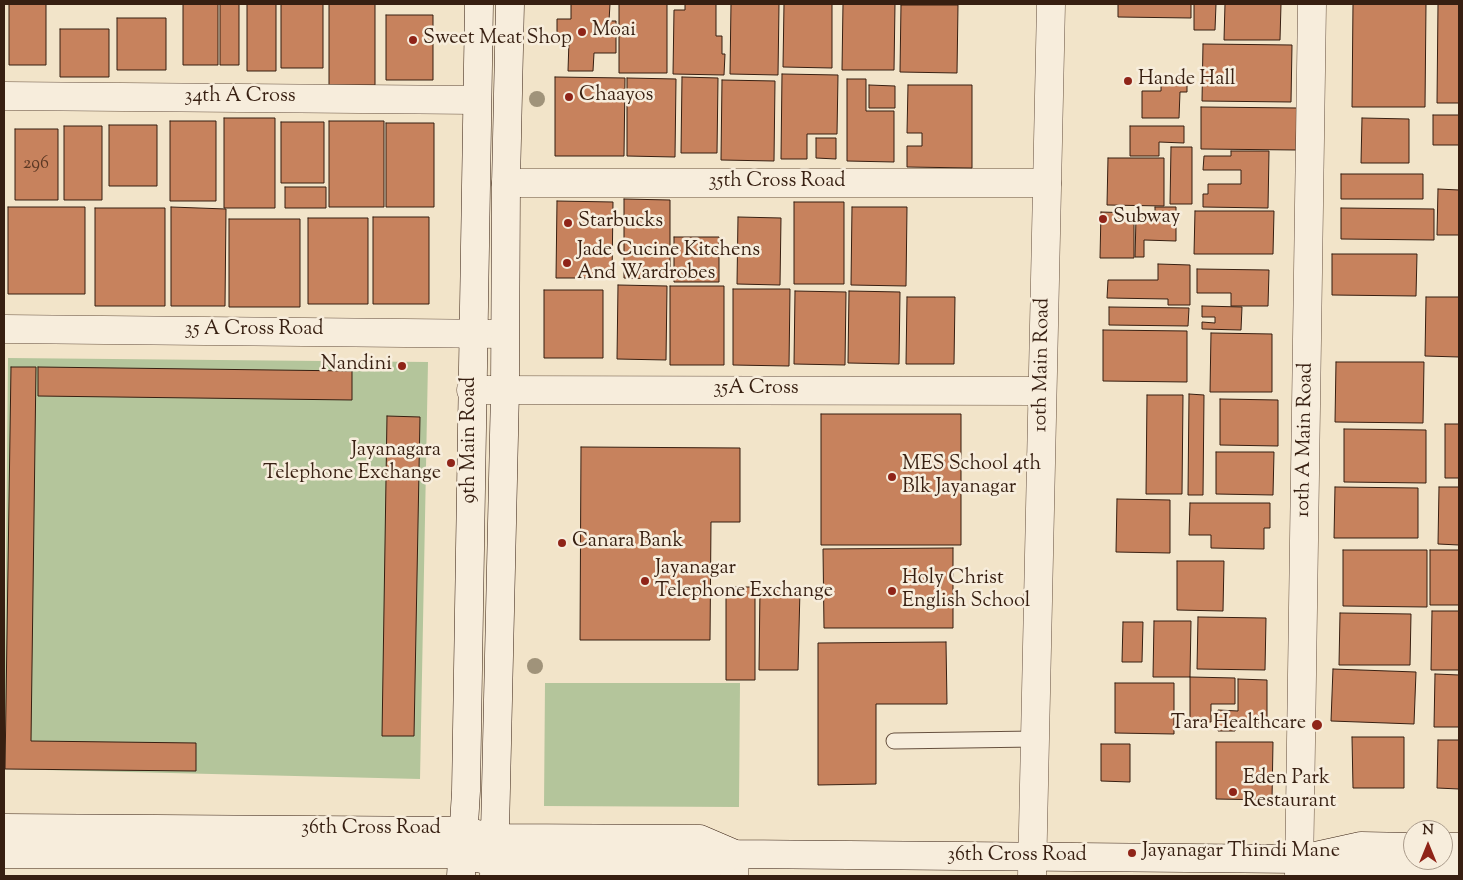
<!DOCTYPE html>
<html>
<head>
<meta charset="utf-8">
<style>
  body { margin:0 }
  #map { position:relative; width:1463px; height:880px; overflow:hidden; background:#f2e4c9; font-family:"Sorts Mill Goudy",serif }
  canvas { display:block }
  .frame { position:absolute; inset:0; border:5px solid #371f11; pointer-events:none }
  .north { position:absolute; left:1403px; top:820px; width:50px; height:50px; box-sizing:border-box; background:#f7eddc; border:1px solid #aa9b8b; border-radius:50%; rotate:0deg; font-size:14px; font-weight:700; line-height:20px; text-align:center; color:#371f11 }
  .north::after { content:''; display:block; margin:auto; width:18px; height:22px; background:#8f2418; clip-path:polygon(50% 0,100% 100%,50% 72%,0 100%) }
</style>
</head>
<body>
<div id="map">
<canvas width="1463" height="880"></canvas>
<div class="frame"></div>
<div class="north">N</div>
</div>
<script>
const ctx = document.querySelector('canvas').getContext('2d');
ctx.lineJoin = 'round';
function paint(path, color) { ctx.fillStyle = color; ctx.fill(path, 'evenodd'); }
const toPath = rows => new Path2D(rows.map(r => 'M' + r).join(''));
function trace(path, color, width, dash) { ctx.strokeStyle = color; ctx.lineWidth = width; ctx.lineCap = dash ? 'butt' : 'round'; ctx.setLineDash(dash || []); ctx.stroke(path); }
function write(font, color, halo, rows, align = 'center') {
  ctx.font = font + ' "Sorts Mill Goudy",serif'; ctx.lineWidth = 5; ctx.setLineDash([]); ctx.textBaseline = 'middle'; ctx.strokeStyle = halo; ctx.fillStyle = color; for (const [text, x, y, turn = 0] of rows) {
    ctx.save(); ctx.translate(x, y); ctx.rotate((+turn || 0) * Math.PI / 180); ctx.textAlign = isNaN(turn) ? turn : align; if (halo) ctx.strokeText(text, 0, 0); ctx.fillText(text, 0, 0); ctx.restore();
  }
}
paint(toPath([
  [8,358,428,362,420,779,4,769],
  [545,683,740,683,739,807,544,806]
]), '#b4c59b');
const building = toPath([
  [9,4,46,4,46,65,9,65,9,4],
  [183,4,218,4,218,65,183,65,183,4],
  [220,4,239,4,239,65,220,65,220,4],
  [247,4,276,4,276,71,247,71,247,4],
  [281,4,323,4,323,68,281,68,281,4],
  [329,4,375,4,375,85,329,85,329,4],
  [571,4,610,4,609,21,616,21,616,53,594,53,593,71,568,71,569,40,557,40,557,19,571,19,571,4],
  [619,4,667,4,667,73,619,73,619,4],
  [685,4,716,4,716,36,722,36,722,54,725,54,724,75,673,74,674,10,685,10,685,4],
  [731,4,779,4,778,75,730,74,731,4],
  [784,4,832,4,832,68,783,67,784,4],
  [843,4,895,4,894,70,842,70,843,4],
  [1118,4,1191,4,1191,18,1118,17,1118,4],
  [1194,4,1216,4,1215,30,1194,30,1194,4],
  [1225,4,1281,4,1280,40,1224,40,1225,4],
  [1353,4,1426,4,1425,107,1352,107,1353,4],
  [1438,4,1459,4,1459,103,1437,103,1438,4],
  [901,5,958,5,957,73,900,72,901,5],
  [386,15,433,15,433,80,386,80,386,15],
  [117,18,166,18,166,70,117,70,117,18],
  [60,29,109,29,109,77,60,77,60,29],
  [1203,44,1292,45,1291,102,1202,101,1203,44],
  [782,74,838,75,837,134,807,134,807,159,781,159,782,74],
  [555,77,625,78,624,156,555,156,555,77],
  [682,77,718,78,717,153,681,153,682,77],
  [1161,77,1187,78,1187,92,1180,92,1179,118,1142,118,1142,91,1161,91,1161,77],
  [627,78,676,79,675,157,627,156,627,78],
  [847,79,866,79,866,111,894,111,894,162,847,161,847,79],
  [722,80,775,81,774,161,721,160,722,80],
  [869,85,895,86,895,108,869,108,869,85],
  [908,85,972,85,972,168,907,167,907,146,922,146,922,133,907,133,908,85],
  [1201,107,1297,108,1296,150,1201,149,1201,107],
  [1433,115,1459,115,1459,145,1433,145,1433,115],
  [224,118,275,118,275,208,224,208,224,118],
  [1362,118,1409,119,1409,163,1361,163,1362,118],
  [170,121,216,121,216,201,170,201,170,121],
  [329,121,384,121,384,207,329,207,329,121],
  [281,122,324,122,324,183,281,183,281,122],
  [386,123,434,123,434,207,386,207,386,123],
  [109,125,157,125,157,186,109,186,109,125],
  [64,126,102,126,102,200,64,200,64,126],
  [1130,126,1184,126,1184,143,1159,142,1159,156,1130,156,1130,126],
  [15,129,58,129,58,200,15,200,15,129],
  [816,138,836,138,836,159,816,158,816,138],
  [1171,147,1192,147,1192,204,1170,204,1171,147],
  [1231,151,1269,151,1268,208,1203,207,1203,194,1208,194,1208,184,1241,184,1241,170,1203,170,1204,156,1231,156,1231,151],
  [1108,158,1164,158,1164,206,1107,205,1108,158],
  [1341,174,1423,174,1423,199,1341,199,1341,174],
  [285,187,326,187,326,208,285,208,285,187],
  [1438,189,1459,190,1459,235,1437,235,1438,189],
  [624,199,670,200,670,279,624,278,624,199],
  [557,201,613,202,612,278,556,278,557,201],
  [794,202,844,202,844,284,794,284,794,202],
  [8,207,85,207,85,294,8,294,8,207],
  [171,207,226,209,225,306,171,306,171,207],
  [852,207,907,207,906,286,851,285,852,207],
  [1155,207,1176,207,1176,241,1144,240,1144,257,1135,257,1136,218,1142,218,1142,212,1155,213,1155,207],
  [95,208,165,208,165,306,95,306,95,208],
  [1341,208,1434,209,1434,240,1341,239,1341,208],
  [1195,211,1274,211,1273,254,1194,254,1195,211],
  [1101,212,1134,213,1134,258,1100,258,1101,212],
  [373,217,429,217,429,304,373,304,373,217],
  [738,217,781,218,780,285,737,284,738,217],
  [308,218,368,218,368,304,308,304,308,218],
  [229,219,300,219,300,307,229,307,229,219],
  [674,237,719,237,719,282,674,282,674,237],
  [1332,254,1417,254,1416,296,1332,295,1332,254],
  [1158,264,1190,265,1190,305,1168,305,1168,299,1107,298,1108,280,1158,280,1158,264],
  [1197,269,1269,270,1268,306,1231,306,1231,293,1197,293,1197,269],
  [618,285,667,286,666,360,617,359,618,285],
  [670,286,724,286,724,365,670,365,670,286],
  [733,289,790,289,789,366,733,365,733,289],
  [544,290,603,290,603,358,544,358,544,290],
  [795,291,846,292,845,365,794,364,795,291],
  [849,291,900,292,899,364,848,363,849,291],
  [907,297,955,297,954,364,906,364,907,297],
  [1426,297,1459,297,1459,357,1425,356,1426,297],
  [1202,306,1242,307,1241,330,1202,329,1202,322,1215,323,1215,317,1202,317,1202,306],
  [1109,307,1189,308,1188,326,1109,325,1109,307],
  [1103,330,1187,331,1187,382,1103,381,1103,330],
  [1211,333,1272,334,1272,392,1210,392,1211,333],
  [1336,362,1424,362,1423,423,1335,422,1336,362],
  [11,367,36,367,31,741,196,743,196,771,5,769,11,367],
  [38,367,352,371,352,400,38,396,38,367],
  [1189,394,1204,395,1203,495,1188,495,1189,394],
  [1147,395,1183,395,1182,494,1146,494,1147,395],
  [1220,399,1278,400,1278,446,1220,445,1220,399],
  [821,414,961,414,961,545,821,545,821,414],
  [387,416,420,417,414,736,382,736,387,416],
  [1445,424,1459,424,1459,478,1445,478,1445,424],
  [1344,429,1426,430,1426,483,1344,482,1344,429],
  [581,447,740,448,740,522,711,522,710,640,580,640,581,447],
  [1216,452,1274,452,1273,495,1216,494,1216,452],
  [1335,487,1418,488,1418,538,1334,538,1335,487],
  [1439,487,1459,487,1459,545,1438,544,1439,487],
  [1117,499,1170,500,1170,553,1116,552,1117,499],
  [1190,503,1270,503,1270,528,1264,528,1264,549,1211,548,1211,535,1189,535,1190,503],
  [953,548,953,628,824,628,823,549,953,548],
  [1343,550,1427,550,1427,607,1343,606,1343,550],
  [1430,550,1459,550,1459,605,1430,605,1430,550],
  [1177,561,1224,561,1223,611,1177,610,1177,561],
  [726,587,755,587,755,680,726,680,726,587],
  [760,588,800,589,798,670,759,670,760,588],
  [1432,611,1459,611,1459,670,1431,670,1432,611],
  [1340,613,1411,614,1410,665,1339,665,1340,613],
  [1198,617,1266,618,1265,670,1197,669,1198,617],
  [1154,621,1191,621,1190,677,1153,677,1154,621],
  [1123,622,1143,622,1142,662,1122,662,1123,622],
  [946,642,947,704,876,704,876,784,818,785,818,643,946,642],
  [1333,669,1416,672,1414,724,1331,721,1333,669],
  [1435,674,1459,675,1459,727,1434,727,1435,674],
  [1190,677,1235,678,1235,704,1211,704,1211,722,1190,722,1190,677],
  [1238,679,1267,680,1267,723,1235,723,1235,731,1218,731,1218,710,1238,711,1238,679],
  [1115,683,1174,683,1174,734,1115,733,1115,683],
  [1352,737,1404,737,1404,788,1353,788,1352,737],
  [1438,740,1459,740,1459,789,1437,788,1438,740],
  [1216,742,1273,742,1272,800,1216,799,1216,742],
  [1101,744,1130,744,1130,782,1101,781,1101,744]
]);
paint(building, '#c7825d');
trace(building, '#371f11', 1);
const service = toPath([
  [894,741,1035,739]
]);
const minor = toPath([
  [4,96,477,100],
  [506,183,1047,183],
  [4,329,504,334],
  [471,390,1042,391],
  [734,876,735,854],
  [1299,876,1312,4]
]);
const tertiary = toPath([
  [1032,876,1051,4]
]);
const secondary = toPath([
  [4,828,463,831,495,838,700,839,735,854],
  [1443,847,1459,847],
  [4,854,461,854,494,862,702,867,735,854,1300,859,1359,872,1459,874],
  [1311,857,1361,846,1413,847],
  [461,876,466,791,479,4],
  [494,876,505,391,506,183,510,4]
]);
trace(service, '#66503f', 17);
trace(minor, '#66503f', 29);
trace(tertiary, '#66503f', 29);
trace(secondary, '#371f11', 29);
trace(service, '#f7eddc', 15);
trace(minor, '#f7eddc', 28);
trace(tertiary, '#f7eddc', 28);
trace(secondary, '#f7eddc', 28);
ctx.fillStyle = '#a0937a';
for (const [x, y] of [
  [537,99],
  [535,666]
]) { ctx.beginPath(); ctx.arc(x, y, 8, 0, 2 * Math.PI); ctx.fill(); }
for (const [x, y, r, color] of [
  [582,32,5,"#8f2418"],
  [413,40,5,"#8f2418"],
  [1128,81,5,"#8f2418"],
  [569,97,5,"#8f2418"],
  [1103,219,5,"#8f2418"],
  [568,223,5,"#8f2418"],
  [567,263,5,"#8f2418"],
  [402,366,5,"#8f2418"],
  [451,463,5,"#8f2418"],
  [892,477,5,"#8f2418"],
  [562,543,5,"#8f2418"],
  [645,581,5,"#8f2418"],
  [892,591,5,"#8f2418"],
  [1317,725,6,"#8f2418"],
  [1233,792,5,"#8f2418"],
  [1132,853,5,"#8f2418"]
]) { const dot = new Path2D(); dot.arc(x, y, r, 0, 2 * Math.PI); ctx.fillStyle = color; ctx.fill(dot); trace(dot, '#f7eddc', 2); }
write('18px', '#5b3824', null, [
  ["296",36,165]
]);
write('20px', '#371f11', '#f7eddc', [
  ["Moai",592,32],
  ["Sweet Meat Shop",423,40],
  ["Hande Hall",1138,81],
  ["Chaayos",579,97],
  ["Subway",1113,219],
  ["Starbucks",578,223],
  ["Jade Cucine Kitchens",577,252],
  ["And Wardrobes",577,275],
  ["Nandini",392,366,"right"],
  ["Jayanagara",441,452,"right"],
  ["Telephone Exchange",441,475,"right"],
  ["MES School 4th",902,466],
  ["Blk Jayanagar",902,489],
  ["Canara Bank",572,543],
  ["Jayanagar",655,570],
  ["Telephone Exchange",655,593],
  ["Holy Christ",902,580],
  ["English School",902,603],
  ["Tara Healthcare",1306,725,"right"],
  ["Eden Park",1243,780],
  ["Restaurant",1243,803],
  ["Jayanagar Thindi Mane",1142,853]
], 'left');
write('20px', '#371f11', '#f7eddc', [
  ["34th A Cross",240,98],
  ["35th Cross Road",777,183],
  ["35 A Cross Road",254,331],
  ["10th Main Road",1043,365,-89],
  ["35A Cross",756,390],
  ["9th Main Road",471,440,-90],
  ["10th A Main Road",1306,440,-89],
  ["36th Cross Road",371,830],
  ["36th Cross Road",1017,857]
]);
</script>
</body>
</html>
